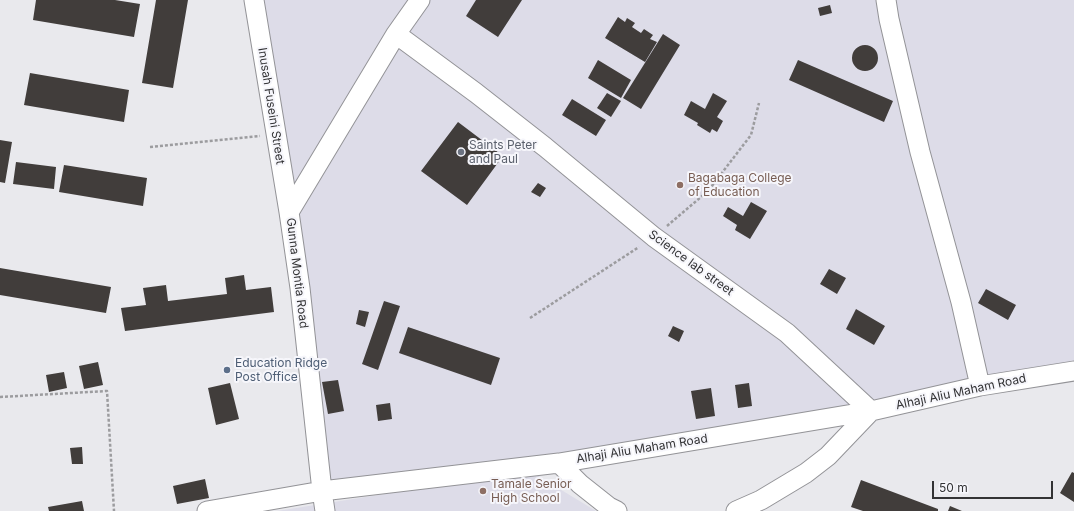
<!DOCTYPE html>
<html>
<head>
<meta charset="utf-8">
<style>
  body { margin:0 }
  #map { position:relative; width:1074px; height:511px; overflow:hidden; background:#e9e9ed; font-family:Inter,sans-serif }
  canvas { display:block }
  .scale { position:absolute; left:932px; top:481px; width:121px; height:18px; box-sizing:border-box; border:2px solid #333335; border-top:0; padding-left:5px; font-size:12px; line-height:14px; white-space:nowrap; color:#333335; -webkit-text-stroke:3px #f6f6fb; paint-order:stroke }
</style>
</head>
<body>
<div id="map">
<canvas width="1074" height="511"></canvas>
<div class="scale">50 m</div>
</div>
<script>
const ctx = document.querySelector('canvas').getContext('2d');
ctx.lineJoin = 'round';
function paint(path, color) { ctx.fillStyle = color; ctx.fill(path, 'evenodd'); }
const toPath = rows => new Path2D(rows.map(r => 'M' + r).join(''));
function trace(path, color, width, dash) { ctx.strokeStyle = color; ctx.lineWidth = width; ctx.lineCap = dash ? 'butt' : 'round'; ctx.setLineDash(dash || []); ctx.stroke(path); }
function write(font, color, halo, rows, align = 'center') {
  ctx.font = font + ' Inter,sans-serif'; ctx.lineWidth = 4; ctx.setLineDash([]); ctx.textBaseline = 'middle'; ctx.strokeStyle = halo; ctx.fillStyle = color; for (const [text, x, y, turn = 0] of rows) {
    ctx.save(); ctx.translate(x, y); ctx.rotate((+turn || 0) * Math.PI / 180); ctx.textAlign = isNaN(turn) ? turn : align; if (halo) ctx.strokeText(text, 0, 0); ctx.fillText(text, 0, 0); ctx.restore();
  }
}
paint(toPath([
  [258,0,1074,0,1074,371,332,489],
  [530,471,596,511,277,511]
]), '#dddce8');
paint(toPath([
  [36,0,115,0,140,4,134,37,33,20],
  [156,0,188,0,173,88,142,83],
  [476,0,522,0,498,37,466,16],
  [830,5,832,13,820,16,818,8],
  [618,17,625,22,627,18,635,23,632,27,641,33,644,29,653,35,650,39,657,42,645,62,605,38],
  [663,34,680,45,641,109,623,98],
  '852 58a13 13 0 1 1 26 0a13 13 0 1 1-26 0Z',
  [598,60,631,80,621,98,588,78],
  [798,60,893,101,884,122,789,80],
  [30,73,129,90,124,122,24,105],
  [607,93,621,101,611,117,597,108],
  [713,93,727,101,717,117,723,121,717,132,712,129,710,133,697,125,698,123,684,115,691,101,705,109],
  [572,99,606,120,596,136,562,115],
  [458,122,503,156,467,205,421,171],
  [0,140,12,142,5,183,0,182],
  [16,162,56,167,54,189,13,184],
  [64,165,147,178,143,206,59,192],
  [538,183,546,188,540,197,531,192],
  [751,202,767,211,750,239,735,230,737,225,723,216,728,207,743,216],
  [0,268,111,287,106,313,0,295],
  [829,269,846,278,837,294,820,284],
  [244,275,246,290,271,287,274,312,125,331,121,308,146,305,143,288,166,285,168,301,227,294,225,278],
  [986,289,1016,305,1008,320,978,303],
  [384,301,400,306,378,370,362,364],
  [856,309,885,326,874,345,846,329],
  [359,310,369,312,365,327,356,324],
  [673,326,684,331,679,342,668,336],
  [408,327,500,358,491,385,399,353],
  [98,362,103,385,84,389,79,366],
  [64,372,67,388,49,392,46,375],
  [338,380,344,411,328,414,322,382],
  [230,383,239,419,216,425,208,388],
  [749,383,752,406,738,408,735,385],
  [711,388,715,416,696,419,691,391],
  [390,403,392,419,378,421,376,405],
  [82,447,83,464,72,464,70,448],
  [1072,472,1074,473,1074,502,1060,493],
  [205,479,209,498,177,504,173,486],
  [861,480,938,509,938,511,863,511,851,507],
  [82,501,84,511,49,511,48,507],
  [950,506,962,511,948,511]
]), '#413d3b');
const minor = toPath([
  [254,0,289,212,300,288,322,491,325,511],
  [886,0,889,19,920,152,961,302,980,386],
  [396,34,476,93,545,147,654,237,787,333,871,411,828,456,806,473,761,500,736,511],
  [289,212,396,34,420,0],
  [559,463,580,484,609,507,617,511],
  [207,511,322,491,559,463,871,411,980,386,1074,371]
]);
trace(minor, '#939397', 21);
trace(toPath([
  [150,147,260,136],
  [667,226,708,191,751,135,759,103],
  [530,318,639,247],
  [0,397,107,391,114,511]
]), '#9c9c9f', 2.5, [3, 2]);
trace(minor, '#fff', 19);
for (const [x, y, r, color] of [
  [461,152,4,"#6b7280"],
  [680,185,4,"#8d6e63"],
  [227,370,4,"#5c6f8a"],
  [483,491,4,"#8d6e63"]
]) { const dot = new Path2D(); dot.arc(x, y, r, 0, 2 * Math.PI); ctx.fillStyle = color; ctx.fill(dot); trace(dot, '#f6f6fb', 1.5); }
write('12px', '#333335', '#f6f6fb', [
  ["Inusah Fuseini Street",271,106,81],
  ["Science lab street",691,263,36],
  ["Gunna Montia Road",297,273,83],
  ["Alhaji Aliu Maham Road",961,392,-12],
  ["Alhaji Aliu Maham Road",642,449,-9]
]);
write('12px', '#5b616d', '#f6f6fb', [
  ["Saints Peter",469,145],
  ["and Paul",469,159]
], 'left');
write('12px', '#785e54', '#f6f6fb', [
  ["Bagabaga College",688,178],
  ["of Education",688,192],
  ["Tamale Senior",491,484],
  ["High School",491,498]
], 'left');
write('12px', '#4e5e75', '#f6f6fb', [
  ["Education Ridge",235,363],
  ["Post Office",235,377]
], 'left');
</script>
</body>
</html>
